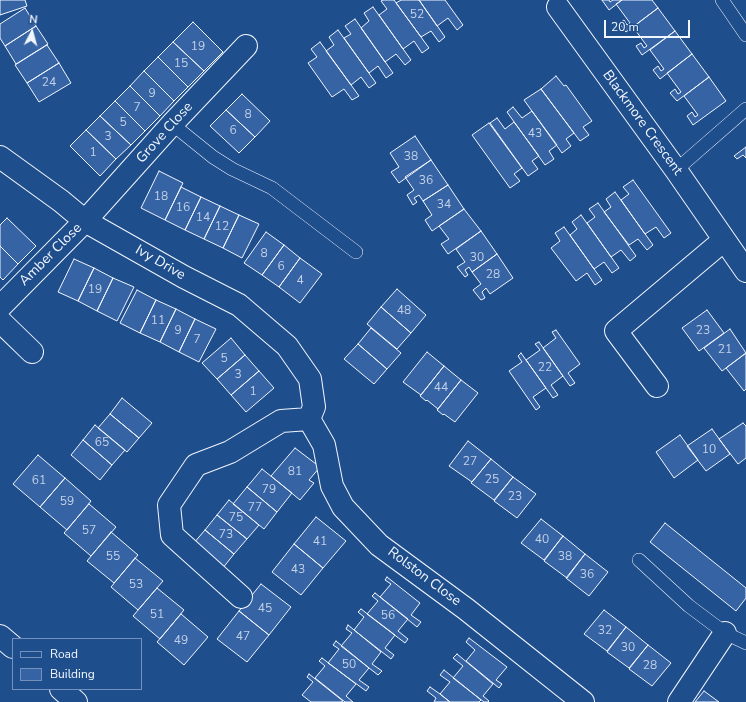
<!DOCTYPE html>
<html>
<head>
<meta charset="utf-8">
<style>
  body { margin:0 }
  #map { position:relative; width:746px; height:702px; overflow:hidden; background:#1f4e8c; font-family:"Nunito Sans",sans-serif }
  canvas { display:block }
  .legend { position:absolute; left:12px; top:638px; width:130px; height:52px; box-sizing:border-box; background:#1f4e8c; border:1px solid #7391ba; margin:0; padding:5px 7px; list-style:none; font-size:12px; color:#f2f6ff }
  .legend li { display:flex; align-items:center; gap:8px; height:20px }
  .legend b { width:20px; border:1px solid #7391ba }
  .north { position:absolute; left:12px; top:12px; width:40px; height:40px; -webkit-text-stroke:3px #1f4e8c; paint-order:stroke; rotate:6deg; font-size:11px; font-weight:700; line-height:16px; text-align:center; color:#f2f6ff }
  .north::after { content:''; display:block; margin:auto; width:14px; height:18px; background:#f2f6ff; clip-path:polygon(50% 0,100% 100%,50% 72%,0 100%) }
  .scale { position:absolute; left:604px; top:20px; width:86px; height:18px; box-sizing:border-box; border:2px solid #f2f6ff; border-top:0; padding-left:5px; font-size:12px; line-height:14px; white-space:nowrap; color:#f2f6ff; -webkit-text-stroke:3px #1f4e8c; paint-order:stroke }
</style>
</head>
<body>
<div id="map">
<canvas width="746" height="702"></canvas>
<ul class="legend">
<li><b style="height:5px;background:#1f4e8c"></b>Road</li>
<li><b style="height:11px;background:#3563a3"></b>Building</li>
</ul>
<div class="north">N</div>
<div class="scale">20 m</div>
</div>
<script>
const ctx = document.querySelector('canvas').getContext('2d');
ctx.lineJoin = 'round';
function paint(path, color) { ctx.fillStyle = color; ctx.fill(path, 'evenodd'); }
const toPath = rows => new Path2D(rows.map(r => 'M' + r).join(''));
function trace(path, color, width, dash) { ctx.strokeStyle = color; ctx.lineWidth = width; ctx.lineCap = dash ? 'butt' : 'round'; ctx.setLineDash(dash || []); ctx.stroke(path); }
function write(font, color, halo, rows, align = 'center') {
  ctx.font = font + ' "Nunito Sans",sans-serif'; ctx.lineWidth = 3; ctx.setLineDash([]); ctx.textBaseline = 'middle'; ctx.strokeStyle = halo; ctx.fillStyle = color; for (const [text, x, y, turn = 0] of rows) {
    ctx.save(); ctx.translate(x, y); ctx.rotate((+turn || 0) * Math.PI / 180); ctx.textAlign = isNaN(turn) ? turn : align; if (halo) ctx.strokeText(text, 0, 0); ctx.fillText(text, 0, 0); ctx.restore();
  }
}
const building = toPath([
  [0,0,25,0,27,6,0,15,0,0],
  [383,0,394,0,429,48,422,53,414,41,403,49,379,15,387,9,381,1,383,0],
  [401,0,419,0,445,37,439,42,431,31,421,37,396,3,401,0],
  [419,0,445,0,463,25,457,30,448,18,437,26,419,0],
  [602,0,609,0,610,2,613,0,622,0,609,10,602,0],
  [622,0,652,0,658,8,626,32,619,23,624,20,627,25,630,23,616,4,622,0],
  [373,7,411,60,405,65,396,54,385,62,361,28,369,21,364,13,373,7],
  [25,8,36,26,5,46,0,38,0,24,25,8],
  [658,8,675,31,642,55,636,46,641,43,644,48,647,46,633,27,658,8],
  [355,19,393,73,386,78,378,66,369,73,344,38,351,34,345,26,355,19],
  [193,22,223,52,204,71,173,42,193,22],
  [36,26,48,44,16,64,5,46,36,26],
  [338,30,376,83,369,88,361,77,351,85,326,51,334,45,329,37,338,30],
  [675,31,692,54,660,79,653,70,658,66,661,71,664,69,650,50,675,31],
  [173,42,204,71,188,87,158,57,173,42],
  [320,42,359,96,352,100,344,89,332,97,308,63,317,57,311,49,320,42],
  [47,45,59,63,27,83,15,65,47,45],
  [692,54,709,77,677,101,670,93,675,89,678,94,681,92,667,73,692,54],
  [158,57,188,87,174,101,144,71,158,57],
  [59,63,71,83,39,102,27,83,59,63],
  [144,71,174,101,160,116,130,86,144,71],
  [556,76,564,86,566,85,592,121,583,127,589,135,580,141,541,89,556,76],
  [709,77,726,101,693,125,687,116,692,112,695,117,698,115,684,96,709,77],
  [130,86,160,116,145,131,115,101,130,86],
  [541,89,574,133,566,139,571,146,562,153,524,100,541,89],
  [242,94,270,121,255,137,226,110,242,94],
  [115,101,145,131,131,145,100,116,115,101],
  [513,107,522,118,532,111,557,145,549,151,554,159,545,165,507,112,513,107],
  [226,110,255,137,239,153,210,126,226,110],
  [100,116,131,145,116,159,86,130,100,116],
  [497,118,505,129,514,122,539,156,532,161,538,169,528,176,490,123,497,118],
  [489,123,522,168,514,174,520,181,510,188,472,135,489,123],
  [86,130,116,159,100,176,70,146,86,130],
  [415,136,431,160,399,183,391,172,399,167,390,153,415,136],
  [746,147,746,158,743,155,737,159,734,156,746,147],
  [431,160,448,185,423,201,419,195,414,198,417,202,413,205,407,195,414,190,405,177,431,160],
  [159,171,183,183,165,220,141,208,159,171],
  [633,180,671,233,664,238,656,227,645,234,621,200,629,194,623,187,633,180],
  [448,185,464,209,432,231,425,220,432,215,423,201,448,185],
  [181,187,201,197,185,230,165,220,181,187],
  [615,192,653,245,647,250,638,239,629,245,604,212,611,207,606,199,615,192],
  [201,197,220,206,204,239,185,230,201,197],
  [598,203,636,256,630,261,621,250,611,257,587,223,595,217,589,209,598,203],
  [220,206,239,215,223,248,204,239,220,206],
  [464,209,481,231,448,254,441,244,449,239,439,226,464,209],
  [239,215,259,224,242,258,223,248,239,215],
  [581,215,619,268,612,273,604,262,594,269,570,235,577,229,572,222,581,215],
  [7,218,36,246,18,264,0,246,0,225,7,218],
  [564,227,602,280,595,285,587,273,576,281,551,248,560,241,555,233,564,227],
  [481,231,497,254,472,272,469,267,465,270,468,275,465,277,457,267,465,262,456,249,481,231],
  [266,232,284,245,262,275,244,263,266,232],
  [284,245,300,258,279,287,262,275,284,245],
  [0,246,18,264,3,280,0,277,0,246],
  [497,254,513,278,490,294,486,288,482,292,485,298,481,300,473,290,481,284,472,272,497,254],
  [300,258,322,274,300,303,279,287,300,258],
  [74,259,94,268,78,301,58,292,74,259],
  [94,268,113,278,97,311,78,301,94,268],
  [113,278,134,287,117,321,97,311,113,278],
  [397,289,426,315,411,333,381,307,397,289],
  [137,290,156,300,140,333,120,323,137,290],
  [156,300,176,309,160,342,140,333,156,300],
  [381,307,411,333,397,349,367,324,381,307],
  [176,309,195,319,179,352,160,342,176,309],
  [707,310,724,333,699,351,682,328,707,310],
  [195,319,216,329,199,362,179,352,195,319],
  [371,328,401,353,387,369,358,344,371,328],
  [730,329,746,353,722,371,704,348,730,329],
  [556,330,580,364,568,373,575,383,570,386,543,348,556,338,552,332,556,330],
  [231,338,245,355,217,379,202,363,231,338],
  [539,342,563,376,551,385,558,395,553,398,526,360,540,350,535,344,539,342],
  [358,344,387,369,374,384,344,359,358,344],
  [427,352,444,366,421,395,403,382,427,352],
  [521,353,546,388,533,397,540,407,536,410,509,371,522,362,518,356,521,353],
  [746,353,746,389,744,391,726,368,746,353],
  [245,355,259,371,231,395,217,379,245,355],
  [444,366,461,380,438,409,427,400,426,401,420,396,444,366],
  [259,371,274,388,246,412,231,395,259,371],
  [461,380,478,393,455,422,444,414,443,415,437,410,461,380],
  [122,398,152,423,139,438,110,414,122,398],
  [110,414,139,438,127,452,98,428,110,414],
  [743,423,746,426,746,458,738,464,719,439,743,423],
  [95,425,125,450,112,465,83,440,95,425],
  [712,429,730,454,706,471,687,446,712,429],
  [680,435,698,460,674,478,656,452,680,435],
  [83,440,112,465,100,480,71,455,83,440],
  [468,441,491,459,472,482,449,466,468,441],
  [295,448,320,467,309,480,314,483,300,500,271,476,295,448],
  [38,455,65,478,40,507,13,484,38,455],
  [491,459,513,477,494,500,471,483,491,459],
  [262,469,292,493,277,512,247,487,262,469],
  [513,477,536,494,517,518,494,501,513,477],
  [65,478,91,501,67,530,40,507,65,478],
  [247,487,277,512,264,529,233,504,247,487],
  [229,500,259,525,247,539,217,515,229,500],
  [89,504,116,527,91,556,64,533,89,504],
  [217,515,247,539,234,554,205,530,217,515],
  [316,517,346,541,323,568,294,544,316,517],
  [541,519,563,536,544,560,521,543,541,519],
  [665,523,746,588,746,598,736,611,650,542,665,523],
  [205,530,234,554,222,569,193,544,205,530],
  [111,532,138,555,114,583,87,561,111,532],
  [563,536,585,554,567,578,544,561,563,536],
  [294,544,323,568,301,595,272,572,294,544],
  [585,554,608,572,589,596,566,578,585,554],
  [135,558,163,581,138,610,111,587,135,558],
  [387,577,420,603,411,615,421,622,417,627,380,597,391,584,385,580,387,577],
  [261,584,291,607,269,635,239,611,261,584],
  [157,588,184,610,160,639,133,616,157,588],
  [375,593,408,619,398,631,408,639,405,643,367,614,378,601,372,596,375,593],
  [361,609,395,635,385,648,394,655,391,659,354,630,364,617,358,612,361,609],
  [604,610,626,627,607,651,584,634,604,610],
  [239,611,269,635,247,662,217,639,239,611],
  [181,614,208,637,184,665,157,642,181,614],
  [348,625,381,652,372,664,382,671,378,675,341,646,352,633,346,629,348,625],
  [626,627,648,645,629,668,607,652,626,627],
  [469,638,507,667,496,680,502,684,499,688,466,661,475,650,466,642,469,638],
  [336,641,369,668,359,680,369,687,366,691,328,663,339,649,333,645,336,641],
  [648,645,671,663,652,686,629,669,648,645],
  [457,654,493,684,483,696,489,701,488,702,484,702,453,678,463,666,453,658,457,654],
  [322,658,356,684,346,696,353,702,345,702,315,678,325,666,319,661,322,658],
  [444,670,481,700,479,702,450,702,440,694,450,682,440,675,444,670],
  [309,674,343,701,341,702,311,702,302,695,313,682,307,677,309,674],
  [430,687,440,694,450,702,434,702,436,698,427,691,430,687],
  [704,691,719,702,695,702,704,691]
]);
paint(building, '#3563a3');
trace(building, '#f2f6ff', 1);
const service = toPath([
  [722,0,746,35],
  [172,124,213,157,232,169,272,188,356,252],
  [676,170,746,109],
  [639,560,689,606,725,633,746,643]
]);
const minor = toPath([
  [558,7,676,170,746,271],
  [0,157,61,201,85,221,184,277,239,305,287,346,310,379,314,407,309,419,324,445,332,486,343,507,379,545,466,609,583,702],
  [0,307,85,221,172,124,246,46],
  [0,321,32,352],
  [657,386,616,331,724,240],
  [241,597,172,535,169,505,196,465,230,452,281,421,309,419],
  [679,702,725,633]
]);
const secondary = toPath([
  [0,636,13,647],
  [61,689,76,702]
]);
trace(service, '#f2f6ff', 14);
trace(minor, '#f2f6ff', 24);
trace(secondary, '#f2f6ff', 24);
trace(service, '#1f4e8c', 13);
trace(minor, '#1f4e8c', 22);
trace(secondary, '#1f4e8c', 22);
write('12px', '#c3d1e8', null, [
  ["52",417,15],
  ["19",198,47],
  ["15",181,64],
  ["24",49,83],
  ["9",152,94],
  ["7",137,108],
  ["8",248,115],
  ["5",123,123],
  ["6",233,131],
  ["43",535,134],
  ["3",108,137],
  ["1",93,153],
  ["38",411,157],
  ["36",426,181],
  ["18",161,197],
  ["34",444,205],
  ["16",183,208],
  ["14",203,218],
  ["12",222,227],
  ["8",264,254],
  ["30",477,258],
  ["6",281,267],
  ["28",493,275],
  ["4",300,281],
  ["19",95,290],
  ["48",404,311],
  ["11",158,321],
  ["9",178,331],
  ["23",703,331],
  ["7",197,340],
  ["21",725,350],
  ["5",224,359],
  ["22",545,368],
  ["3",238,375],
  ["44",441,388],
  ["1",253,392],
  ["65",102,443],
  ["10",709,450],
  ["27",470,462],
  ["81",295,472],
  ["25",492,480],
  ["61",39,481],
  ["79",269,490],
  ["23",515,497],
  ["59",67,502],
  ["77",255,508],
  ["75",236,518],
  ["57",89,531],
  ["73",226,535],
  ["40",542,540],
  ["41",320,542],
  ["55",113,557],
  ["38",565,557],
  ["43",298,570],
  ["36",587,575],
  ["53",136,585],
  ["45",265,609],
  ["51",157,615],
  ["56",388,616],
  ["32",605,631],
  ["47",243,637],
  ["49",181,641],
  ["30",628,648],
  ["50",349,665],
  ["28",650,666]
]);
write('14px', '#f2f6ff', '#1f4e8c', [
  ["Blackmore Crescent",642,123,54],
  ["Grove Close",165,133,-48],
  ["Amber Close",51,255,-45],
  ["Ivy Drive",160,263,30],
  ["Rolston Close",424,577,37]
]);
</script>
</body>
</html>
